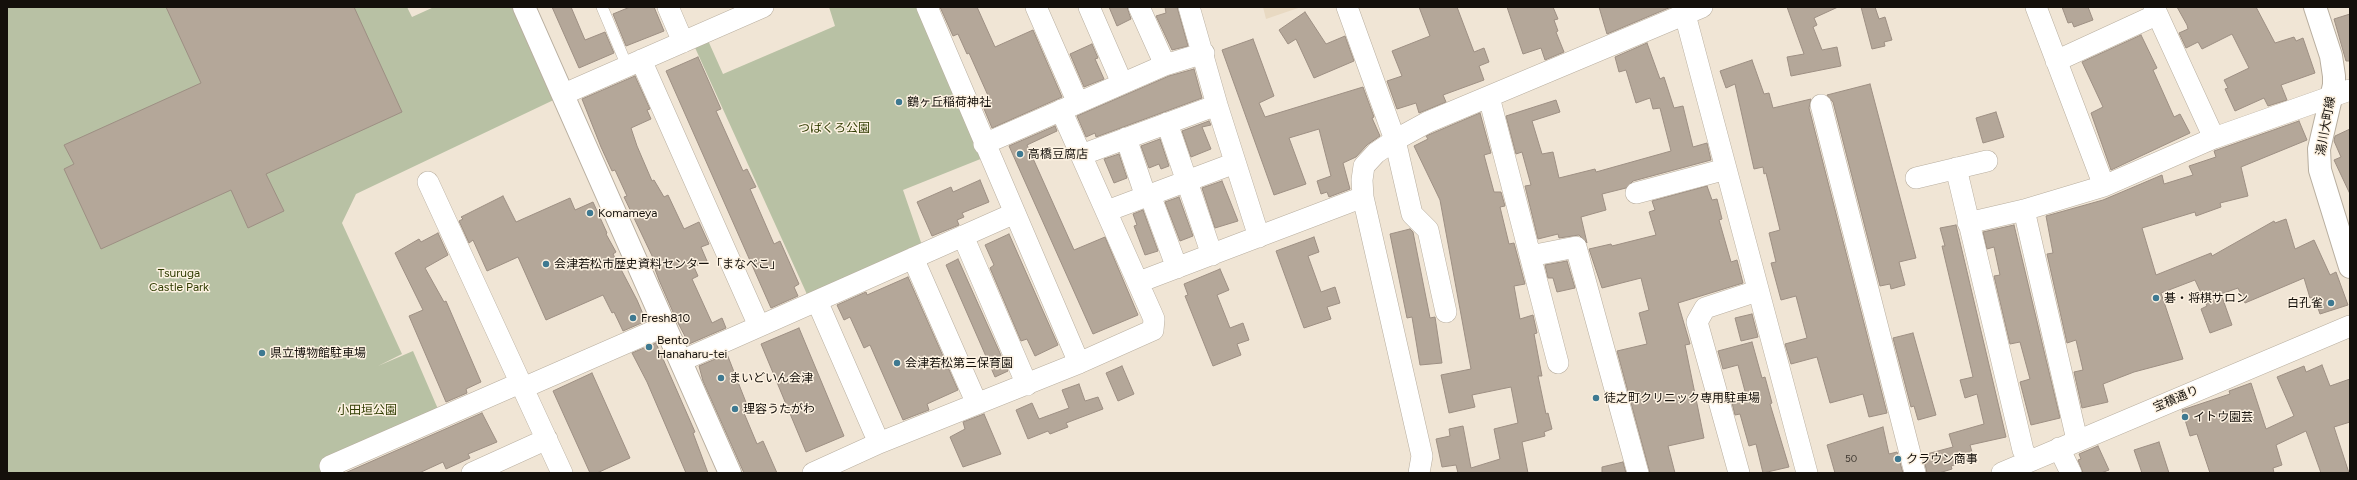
<!DOCTYPE html>
<html>
<head>
<meta charset="utf-8">
<style>
  body { margin:0 }
  #map { position:relative; width:2357px; height:480px; overflow:hidden; background:#f0e5d5; font-family:Figtree,sans-serif }
  canvas { display:block }
  .frame { position:absolute; inset:0; border:8px solid #14100b; pointer-events:none }
</style>
</head>
<body>
<div id="map">
<canvas width="2357" height="480"></canvas>
<div class="frame"></div>
</div>
<script>
const ctx = document.querySelector('canvas').getContext('2d');
ctx.lineJoin = 'round';
function paint(path, color) { ctx.fillStyle = color; ctx.fill(path, 'evenodd'); }
const toPath = rows => new Path2D(rows.map(r => 'M' + r).join(''));
function trace(path, color, width, dash) { ctx.strokeStyle = color; ctx.lineWidth = width; ctx.lineCap = dash ? 'butt' : 'round'; ctx.setLineDash(dash || []); ctx.stroke(path); }
function write(font, color, halo, rows, align = 'center') {
  ctx.font = font + ' Figtree,"Noto Sans JP",sans-serif'; ctx.lineWidth = 3; ctx.setLineDash([]); ctx.textBaseline = 'middle'; ctx.strokeStyle = halo; ctx.fillStyle = color; for (const [text, x, y, turn = 0] of rows) {
    ctx.save(); ctx.translate(x, y); ctx.rotate((+turn || 0) * Math.PI / 180); ctx.textAlign = isNaN(turn) ? turn : align; if (halo) ctx.strokeText(text, 0, 0); ctx.fillText(text, 0, 0); ctx.restore();
  }
}
paint(toPath([
  [1263,7,1301,7,1266,19]
]), '#e8d9c2');
paint(toPath([
  [7,7,407,7,412,17,434,7,522,7,562,96,356,194,342,223,402,354,378,366,413,351,441,416,328,473,7,473],
  [829,7,924,7,988,156,903,190,924,251,810,301,692,41,706,36,723,74,835,26]
]), '#b8c1a4');
const building = toPath([
  [166,7,354,7,402,112,266,174,284,211,248,228,231,190,101,249,64,169,74,164,64,145,201,83,166,7],
  [552,7,571,7,585,40,605,32,614,53,579,68,552,7],
  [630,7,654,7,664,31,626,46,613,14,630,7],
  [940,7,977,7,995,47,1033,30,1062,97,992,128,982,104,990,100,969,53,967,54,958,34,953,36,940,7],
  [1109,7,1127,7,1131,19,1117,26,1109,7],
  [1165,7,1177,7,1188,46,1172,50,1156,16,1166,13,1165,7],
  [1419,7,1457,7,1474,52,1484,48,1489,62,1479,66,1484,80,1443,95,1446,102,1419,113,1416,103,1397,109,1387,81,1402,76,1392,51,1430,36,1419,7],
  [1507,7,1553,7,1558,19,1554,20,1558,31,1556,32,1564,52,1545,60,1541,48,1523,54,1507,7],
  [1599,7,1671,7,1607,34,1599,7],
  [1787,7,1838,7,1814,18,1817,25,1813,27,1822,50,1837,47,1841,66,1791,76,1787,57,1804,54,1787,7],
  [1861,7,1875,7,1879,19,1885,17,1892,40,1884,42,1885,46,1872,49,1861,7],
  [2062,7,2088,7,2093,20,2074,27,2072,22,2068,23,2062,7],
  [2177,7,2256,7,2275,43,2294,37,2296,41,2303,38,2315,73,2281,85,2287,100,2268,106,2264,98,2235,111,2225,89,2228,88,2224,80,2249,68,2232,34,2202,49,2198,42,2186,48,2179,33,2188,29,2187,25,2177,7],
  [1305,12,1326,44,1345,36,1354,61,1314,78,1296,39,1288,44,1279,30,1305,12],
  [2350,14,2350,61,2346,61,2334,19,2350,14],
  [2141,35,2157,68,2153,70,2174,117,2180,114,2190,133,2111,170,2091,113,2103,107,2082,62,2141,35],
  [1253,39,1274,96,1259,103,1265,117,1363,87,1374,117,1372,118,1380,136,1367,145,1356,157,1343,163,1350,189,1329,197,1327,192,1321,194,1317,181,1331,176,1319,129,1289,138,1306,184,1274,195,1222,50,1253,39],
  [1647,43,1660,79,1664,77,1674,108,1683,106,1693,147,1707,143,1711,160,1633,181,1626,188,1602,194,1606,210,1581,217,1587,243,1579,235,1559,238,1558,234,1538,239,1525,186,1531,185,1522,152,1516,154,1506,116,1556,100,1560,112,1532,121,1542,154,1553,152,1559,178,1595,169,1596,172,1671,151,1660,108,1653,109,1650,98,1636,103,1626,70,1619,72,1615,57,1647,43],
  [1092,44,1098,58,1095,59,1104,79,1084,87,1070,54,1092,44],
  [698,57,721,109,716,111,743,171,747,169,756,187,750,189,774,244,780,241,799,284,794,287,798,296,771,308,666,71,698,57],
  [1752,60,1764,94,1769,93,1773,108,1811,99,1809,108,1887,413,1869,417,1863,394,1830,403,1817,357,1791,364,1785,344,1807,338,1796,296,1781,300,1771,263,1776,262,1769,233,1780,230,1766,173,1764,174,1763,167,1754,169,1735,84,1726,88,1720,71,1752,60],
  [1194,69,1202,98,1096,137,1095,133,1086,137,1077,116,1169,76,1194,69],
  [635,76,650,109,647,110,651,119,631,128,637,146,652,181,654,180,664,197,668,195,684,229,699,222,709,244,701,247,707,261,694,267,698,276,692,279,712,323,722,318,726,328,689,344,676,319,659,280,652,261,654,260,624,197,627,196,615,170,612,171,601,147,582,99,635,76],
  [1870,84,1916,258,1899,262,1905,285,1891,289,1890,284,1880,286,1833,102,1827,95,1870,84],
  [1996,112,2004,137,1983,143,1976,118,1996,112],
  [1480,113,1491,153,1484,155,1494,192,1501,192,1505,206,1500,207,1509,244,1514,243,1525,284,1514,286,1520,319,1533,315,1537,333,1534,334,1542,376,1538,376,1546,414,1548,413,1552,429,1544,432,1545,436,1522,442,1528,473,1458,473,1456,465,1442,467,1436,439,1450,436,1449,429,1463,426,1471,468,1500,459,1494,429,1518,423,1511,387,1472,395,1475,407,1449,413,1441,375,1471,369,1440,200,1414,146,1428,139,1426,136,1433,133,1480,113],
  [1209,121,1211,125,1202,127,1211,149,1191,157,1182,131,1209,121],
  [2299,121,2307,140,2241,167,2248,196,2220,203,2221,207,2196,216,2195,212,2142,228,2156,275,2211,253,2212,256,2274,221,2275,223,2286,219,2295,249,2314,240,2330,275,2336,272,2348,305,2320,314,2314,297,2310,298,2304,278,2245,303,2238,288,2221,294,2232,325,2210,333,2201,309,2207,306,2195,280,2161,293,2183,359,2134,372,2103,384,2108,402,2082,408,2074,372,2083,370,2076,340,2067,343,2047,254,2053,253,2046,216,2103,200,2162,175,2164,184,2193,175,2189,166,2216,157,2214,151,2299,121],
  [1055,126,1057,131,1027,145,1074,250,1105,237,1138,315,1093,334,1009,146,1055,126],
  [2350,129,2350,194,2334,160,2341,157,2334,141,2335,136,2350,129],
  [1160,139,1169,166,1161,169,1159,164,1149,168,1141,146,1160,139],
  [1119,154,1127,178,1114,183,1104,159,1119,154],
  [980,180,989,202,962,213,964,217,957,220,959,225,932,236,917,202,951,187,953,192,980,180],
  [1222,181,1238,221,1215,228,1202,188,1222,181],
  [1707,186,1712,200,1717,199,1722,219,1719,220,1731,262,1737,260,1743,283,1678,303,1690,344,1685,345,1704,438,1668,446,1675,473,1650,473,1617,351,1647,344,1639,313,1649,310,1641,278,1602,288,1589,249,1611,244,1612,246,1656,235,1649,212,1655,210,1652,201,1707,186],
  [503,196,516,222,570,198,575,210,593,202,607,233,606,234,616,252,613,254,637,300,646,321,623,331,614,312,612,313,603,295,546,320,518,257,487,271,473,240,469,243,459,221,463,219,461,217,503,196],
  [1179,197,1193,236,1180,241,1165,202,1179,197],
  [1143,210,1158,251,1145,255,1134,226,1137,225,1133,214,1143,210],
  [1956,225,2006,437,1970,445,1974,459,1951,466,1952,469,1939,473,1927,473,1923,455,1953,447,1949,434,1984,424,1977,394,1965,398,1960,380,1973,377,1942,246,1945,246,1940,228,1956,225],
  [2014,225,2060,418,2031,425,2020,382,2030,379,2020,342,2010,344,1994,276,2000,275,1994,247,1987,249,1983,232,2014,225],
  [1410,229,1413,232,1430,318,1435,317,1442,363,1420,365,1412,317,1407,318,1390,234,1410,229],
  [438,233,448,255,425,268,444,302,446,301,481,382,466,389,467,393,446,402,409,316,423,310,395,253,419,239,421,242,438,233],
  [1009,234,1058,345,1035,356,1027,339,1021,341,990,268,994,265,985,245,1009,234],
  [1314,237,1319,252,1308,256,1321,292,1335,287,1340,303,1327,307,1331,319,1304,328,1276,251,1314,237],
  [958,259,1008,371,995,377,946,265,958,259],
  [1567,261,1575,288,1557,292,1553,278,1548,278,1545,265,1567,261],
  [1220,269,1229,290,1217,295,1230,328,1243,323,1249,340,1237,344,1241,355,1213,366,1185,296,1188,295,1184,284,1220,269],
  [908,277,958,390,927,404,929,410,903,420,870,345,864,348,850,317,844,320,837,305,866,292,867,295,908,277],
  [1752,314,1758,337,1741,341,1735,318,1752,314],
  [799,328,844,436,806,452,761,344,799,328],
  [1913,333,1936,415,1918,420,1914,406,1911,407,1893,338,1913,333],
  [1752,342,1762,378,1765,377,1772,403,1770,404,1789,467,1763,473,1756,444,1749,446,1740,414,1735,415,1731,399,1746,395,1738,365,1723,369,1718,351,1752,342],
  [656,343,695,432,693,433,708,473,686,473,647,382,632,353,656,343],
  [727,354,749,410,744,413,757,444,763,441,777,473,744,473,703,381,699,366,727,354],
  [2322,365,2330,386,2350,379,2350,422,2334,427,2349,473,2321,473,2306,431,2276,445,2282,465,2273,468,2274,473,2210,473,2197,434,2190,436,2182,410,2230,394,2229,391,2251,383,2266,429,2294,416,2277,377,2304,366,2306,372,2322,365],
  [1122,366,1134,394,1118,401,1106,373,1122,366],
  [592,373,630,458,597,473,590,473,553,391,592,373],
  [1079,384,1085,401,1098,397,1103,409,1066,423,1068,427,1050,434,1048,431,1028,439,1016,410,1032,403,1039,419,1069,408,1062,390,1079,384],
  [482,413,497,442,468,454,470,458,446,469,443,462,419,473,345,473,482,413],
  [984,414,1001,454,963,467,950,437,965,429,963,422,984,414],
  [1883,427,1889,454,1897,452,1903,473,1835,473,1827,445,1883,427],
  [2159,442,2169,473,2142,473,2134,450,2159,442],
  [2098,446,2109,470,2101,473,2083,473,2078,460,2081,459,2079,454,2098,446],
  [1623,462,1626,473,1602,473,1602,467,1623,462]
]);
paint(building, '#b4a799');
trace(building, '#9d8f83', 1);
const lane = toPath([
  [602,7,627,66]
]);
const street = toPath([
  [668,7,683,42],
  [927,7,1079,363],
  [1036,7,1078,103],
  [1089,7,1122,83],
  [1139,7,1165,65],
  [1189,7,1217,105,1259,237],
  [1347,7,1395,140,1412,214,1428,230,1446,312],
  [1683,7,1807,473],
  [2036,7,2104,186],
  [2154,7,2214,138],
  [641,60,759,326],
  [2056,61,2156,15],
  [564,94,763,7],
  [1489,97,1558,363],
  [1821,105,1915,473],
  [1167,123,1212,255],
  [1126,138,1146,197],
  [984,144,1165,65,1204,53],
  [1081,155,1217,105],
  [1956,168,2023,450,2029,461],
  [1916,178,1987,161],
  [428,182,562,473],
  [1636,193,1726,169],
  [1150,195,1177,268],
  [2024,210,2077,440],
  [1107,211,1235,163],
  [1968,223,2024,210,2104,186,2214,138,2350,90],
  [963,236,1027,385],
  [1530,256,1576,247,1638,473],
  [913,258,977,404],
  [1139,282,1363,197],
  [817,301,879,443],
  [681,361,1015,213],
  [523,388,665,326],
  [2059,448,2071,473],
  [333,473,330,466,520,383],
  [472,473,547,439],
  [813,473,879,443,1079,363,1153,330,1154,319,1151,312,1061,110],
  [1419,473,1422,456,1363,197,1362,180,1364,166,1376,153,1395,140,1428,122,1702,7],
  [1739,473,1697,322,1705,308,1757,291],
  [2002,473,2350,326]
]);
const secondary = toPath([
  [524,7,730,473],
  [2315,7,2331,56,2334,76,2334,85,2319,149,2320,170,2350,267]
]);
trace(lane, '#b8ae9f', 12);
trace(street, '#b8ae9f', 22);
trace(secondary, '#b8ae9f', 24);
trace(lane, '#fff', 11);
trace(street, '#fff', 21);
trace(secondary, '#fff', 22);
for (const [x, y, r, color] of [
  [899,102,4,"#3e7991"],
  [1020,154,4,"#3e7991"],
  [590,213,4,"#3e7991"],
  [546,264,4,"#3e7991"],
  [2156,298,4,"#3e7991"],
  [2331,303,4,"#3e7991"],
  [633,318,4,"#3e7991"],
  [649,347,4,"#3e7991"],
  [262,353,4,"#3e7991"],
  [897,363,4,"#3e7991"],
  [721,378,4,"#3e7991"],
  [1596,398,4,"#3e7991"],
  [735,409,4,"#3e7991"],
  [2185,417,4,"#3e7991"],
  [1898,459,4,"#3e7991"]
]) { const dot = new Path2D(); dot.arc(x, y, r, 0, 2 * Math.PI); ctx.fillStyle = color; ctx.fill(dot); trace(dot, '#fdf2e2', 1.5); }
write('10px', '#3c362e', null, [
  ["50",1851,459]
]);
write('12px', '#14100b', '#fdf2e2', [
  ["鶴ヶ丘稲荷神社",907,102],
  ["高橋豆腐店",1028,154],
  ["Komameya",598,213],
  ["会津若松市歴史資料センター「まなべこ」",554,264],
  ["碁・将棋サロン",2164,298],
  ["白孔雀",2323,303,"right"],
  ["Fresh810",641,318],
  ["Bento",657,340],
  ["Hanaharu-tei",657,354],
  ["県立博物館駐車場",270,353],
  ["会津若松第三保育園",905,363],
  ["まいどいん会津",729,378],
  ["徒之町クリニック専用駐車場",1604,398],
  ["理容うたがわ",743,409],
  ["イトウ園芸",2193,417],
  ["クラウン商事",1906,459]
], 'left');
write('12px', '#14100b', '#fdf2e2', [
  ["湯川大町線",2326,126,-80],
  ["宝積通り",2176,399,-23]
]);
write('12px', '#313d03', '#fdf2e2', [
  ["つばくろ公園",834,128],
  ["Tsuruga",179,273],
  ["Castle Park",179,287],
  ["小田垣公園",367,410]
]);
</script>
</body>
</html>
